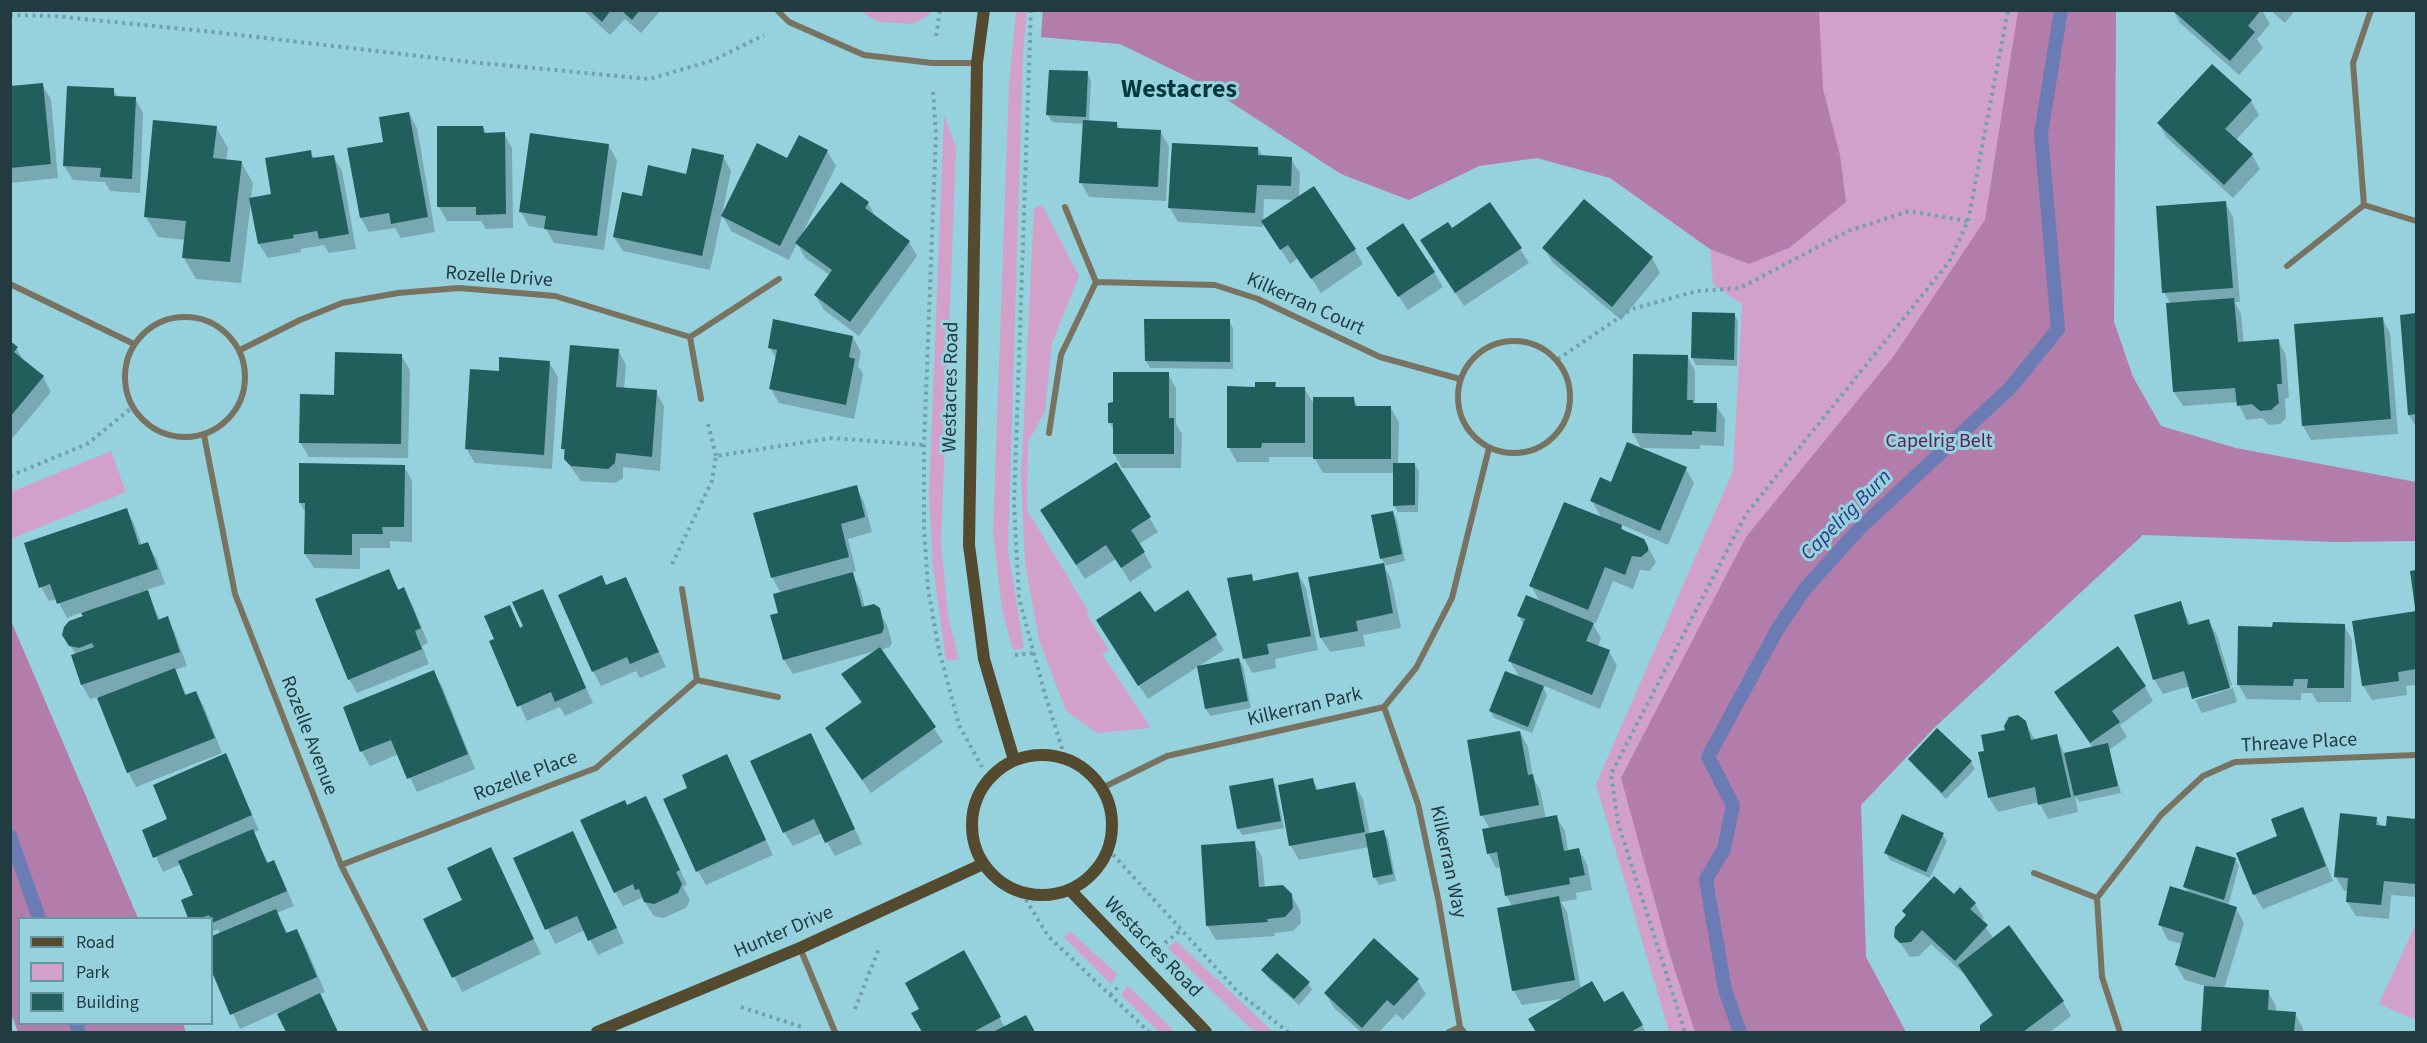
<!DOCTYPE html>
<html>
<head>
<meta charset="utf-8">
<style>
  body { margin:0 }
  #map { position:relative; width:2427px; height:1043px; overflow:hidden; background:#96d2de; font-family:"Source Sans 3",sans-serif }
  canvas { display:block }
  .frame { position:absolute; inset:0; border:12px solid #223b40; pointer-events:none }
  .legend { position:absolute; left:18px; top:917px; width:195px; height:108px; box-sizing:border-box; background:#96d2de; border:2px solid #68969f; margin:0; padding:8px 10px; list-style:none; font-size:18px; color:#223b40 }
  .legend li { display:flex; align-items:center; gap:12px; height:30px }
  .legend b { width:30px; border:2px solid #68969f }
</style>
</head>
<body>
<div id="map">
<canvas width="2427" height="1043"></canvas>
<div class="frame"></div>
<ul class="legend">
<li><b style="height:8px;background:#534a2f"></b>Road</li>
<li><b style="height:16px;background:#d2a1cb"></b>Park</li>
<li><b style="height:16px;background:#205f5c"></b>Building</li>
</ul>
</div>
<script>
const ctx = document.querySelector('canvas').getContext('2d');
ctx.lineJoin = 'round';
function paint(path, color) { ctx.fillStyle = color; ctx.fill(path, 'evenodd'); }
const toPath = rows => new Path2D(rows.map(r => 'M' + r).join(''));
function trace(path, color, width, dash) { ctx.strokeStyle = color; ctx.lineWidth = width; ctx.lineCap = dash ? 'butt' : 'round'; ctx.setLineDash(dash || []); ctx.stroke(path); }
function write(font, color, halo, rows, align = 'center') {
  ctx.font = font + ' "Source Sans 3",sans-serif'; ctx.lineWidth = 6; ctx.setLineDash([]); ctx.textBaseline = 'middle'; ctx.strokeStyle = halo; ctx.fillStyle = color; for (const [text, x, y, turn = 0] of rows) {
    ctx.save(); ctx.translate(x, y); ctx.rotate((+turn || 0) * Math.PI / 180); ctx.textAlign = isNaN(turn) ? turn : align; if (halo) ctx.strokeText(text, 0, 0); ctx.fillText(text, 0, 0); ctx.restore();
  }
}
paint(toPath([
  [1027,10,1023,54,1008,550,1024,648,1013,650,1002,610,993,532,1009,85,1016,11],
  [1043,10,2116,11,2114,322,2133,377,2161,427,1934,728,1861,805,1866,957,1906,1032,1669,1032,1596,784,1733,471,1742,304,1713,284,1710,249,1610,178,1537,158,1479,166,1409,200,1341,174,1206,86,1120,44,1041,37],
  [859,11,931,11,930,14,913,24,879,22],
  [944,115,956,148,941,544,948,616,959,659,946,661,933,567,929,495],
  [1042,205,1079,276,1052,343,1045,412,1028,442,1027,510,1089,612,1087,615,1109,650,1102,654,1151,728,1097,733,1066,711,1039,640,1025,563,1021,478,1034,208],
  [111,451,126,492,11,539,11,492],
  [2416,923,2416,1020,2379,1004],
  [1070,931,1117,974,1111,984,1064,938],
  [1176,941,1251,1011,1273,1032,1257,1032,1248,1026,1168,948],
  [1128,986,1175,1032,1159,1032,1121,995]
]), '#d2a1cb');
paint(toPath([
  [1043,10,1819,11,1823,89,1840,155,1846,202,1789,248,1749,264,1710,249,1610,178,1537,158,1479,166,1409,200,1341,174,1206,86,1120,44,1041,37],
  [2018,11,2116,11,2114,322,2133,377,2161,426,2236,448,2416,482,2416,541,2336,542,2143,535,1934,728,1861,805,1866,957,1906,1032,1695,1032,1668,949,1621,778,1746,537,1893,357,1985,220],
  [11,621,138,918,20,918,20,1024,183,1024,186,1032,18,1032,10,1011]
]), '#b27dab');
paint(toPath([
  [583,10,661,10,641,33,625,19,610,35],
  [2173,10,2262,10,2270,24,2257,39,2263,48,2239,75,2180,23],
  [2270,10,2295,10,2285,23],
  [1087,73,1091,80,1089,122,1117,123,1120,130,1160,131,1169,146,1166,201,1089,197,1081,183,1084,124,1052,122,1048,115],
  [42,85,51,99,58,178,10,183,10,88],
  [113,90,118,97,135,98,143,113,140,193,110,191,105,182,73,180,64,166],
  [2251,101,2259,115,2236,140,2252,155,2260,169,2233,198,2167,138,2159,124],
  [409,113,417,128,435,232,401,238,395,228,369,232,361,218,385,143],
  [216,127,228,148,226,161,241,162,253,183,251,199,273,195,310,152,315,159,333,156,342,171,356,249,329,253,324,245,301,249,301,252,268,258,259,244,251,201,241,283,196,279,184,258,186,240,158,237,146,217],
  [483,127,487,135,504,134,512,148,513,228,486,229,481,221,447,221,439,207],
  [608,145,617,160,604,250,554,243,546,229,529,226,521,212],
  [1258,148,1263,157,1291,159,1300,173,1299,198,1355,250,1363,264,1321,293,1298,258,1290,264,1263,222,1263,227,1178,222,1170,208],
  [1264,199,1295,200,1263,222],
  [827,151,836,166,801,236,868,203,876,218,909,242,917,256,859,336,824,310,815,295,830,275,805,258,797,243,789,260,731,231,722,215,710,270,623,251,614,237,643,197,723,156,731,171,722,214,787,160],
  [2225,202,2233,217,2240,302,2235,302,2241,314,2244,344,2278,341,2286,355,2289,398,2285,398,2286,418,2280,424,2269,425,2262,418,2246,420,2238,402,2183,406,2174,392,2171,304,2164,292],
  [1451,230,1520,249,1529,263,1464,306,1430,255],
  [1544,248,1652,258,1660,273,1621,320,1553,263],
  [1376,263,1434,272,1443,287,1408,310],
  [1734,314,1738,321,1737,366,1696,365,1692,358],
  [2416,315,2416,427,2409,415,2402,316],
  [2382,318,2390,333,2398,434,2311,440,2303,426],
  [1146,320,1229,321,1233,328,1233,369,1150,368,1146,361],
  [853,337,861,352,858,366,863,374,854,419,779,403,771,389,777,360,770,348],
  [10,343,16,348,25,363,43,377,51,392,10,441],
  [618,350,626,365,624,389,656,392,664,406,660,471,623,467,623,478,616,483,581,481,565,459,563,449],
  [401,355,410,370,408,458,309,457,300,442],
  [1635,355,1687,356,1695,371,1695,404,1716,405,1725,419,1724,446,1700,445,1700,449,1641,448,1633,433],
  [549,362,558,377,552,469,475,463,466,448,500,373],
  [1168,374,1176,388,1176,424,1182,434,1181,468,1122,468,1114,453,1114,430,1109,422],
  [1275,384,1277,388,1304,388,1315,406,1353,399,1358,407,1390,407,1399,422,1398,464,1414,464,1419,471,1418,512,1398,512,1394,505,1394,473,1323,473,1314,457,1269,457,1269,462,1237,462,1229,448,1257,388],
  [1116,464,1158,532,1139,544,1152,567,1130,582,1116,559,1085,579,1051,525],
  [404,466,412,481,412,542,390,541,390,548,360,548,360,569,314,568,305,554,306,513,300,503],
  [1686,469,1694,483,1668,545,1620,524,1624,532,1646,543,1656,562,1650,571,1640,570,1633,589,1613,581,1596,623,1591,621,1601,638,1598,647,1609,651,1617,666,1600,709,1542,685,1547,695,1532,733,1494,718,1490,711,1520,678,1510,661,1524,626,1519,616,1541,603,1531,586,1602,519,1592,501,1612,484],
  [856,487,864,502,872,532,848,539,856,571,851,573,860,589,865,608,878,609,887,625,892,643,890,647,880,650,943,742,871,793,827,728,862,704,843,674,875,651,793,674,784,660,772,616,780,614,781,593,772,577],
  [126,509,134,524,142,546,147,544,156,558,165,584,146,590,160,620,167,618,175,633,187,666,175,670,187,696,196,693,204,707,222,753,136,787,128,772,98,697,90,699,82,685,73,656,76,655,64,635,85,617,83,612,67,618,57,599,49,601,41,587],
  [1393,513,1397,520,1405,561,1384,566,1391,579,1401,628,1363,635,1365,646,1330,652,1321,638,1310,578,1385,564,1381,558],
  [389,571,399,591,403,589,412,604,428,643,422,646,429,664,357,693,349,679],
  [1298,574,1306,588,1318,650,1275,659,1276,668,1252,673,1244,658,1251,576,1254,582],
  [626,579,666,667,640,678,636,671,601,686,593,671,607,587],
  [542,591,593,703,565,716,560,707,527,721,491,641,496,639,509,607,521,629,524,627],
  [2180,603,2191,626,2208,621,2217,635,2232,685,2195,696,2195,700,2233,688,2237,702,2202,713,2194,698,2190,686,2163,694,2154,679],
  [2416,613,2416,685,2406,686,2407,695,2372,700,2363,686,2354,622],
  [1154,614,1215,636,1224,650,1148,699,1106,635],
  [2344,625,2352,640,2351,702,2317,702,2312,693,2301,693,2301,700,2247,699,2238,684,2274,628],
  [1239,659,1243,666,1251,708,1210,716,1206,709],
  [433,672,442,686,475,769,417,792,399,754,370,766,362,752,344,708],
  [2145,687,2153,701,2120,725,2127,737,2109,750,2121,793,2079,802,2075,795,2078,812,2048,819,2039,802,1998,812,1989,798,1986,752,2007,731,2025,722,2035,740,2056,736,2065,755,2093,748,2056,692],
  [1937,730,1971,762,1975,769,1946,799,1914,766,1910,759],
  [1520,732,1528,747,1533,778,1540,790,1546,819,1556,817,1565,831,1568,851,1579,850,1587,864,1592,890,1576,893,1577,899,1561,902,1567,912,1581,989,1604,1004,1622,993,1646,1032,1537,1032,1530,1020,1567,998,1522,1005,1514,991,1499,909,1512,906,1506,895,1501,867,1496,868,1488,853,1490,829,1482,815],
  [810,735,862,844,835,856,822,833,793,846,784,832],
  [225,755,259,830,253,833,269,864,273,862,281,876,294,906,277,913,288,934,297,931,305,945,325,992,319,994,338,1032,288,1032,278,1012,240,1029,212,968,212,938,220,934,218,929,212,932,212,918,190,918,183,901,195,895,181,864,163,872,144,831,169,820],
  [734,771,773,855,706,885,698,871],
  [1272,780,1276,787,1284,828,1242,835,1238,828],
  [1312,780,1319,791,1354,784,1363,799,1370,835,1384,832,1388,839,1396,881,1379,885,1375,878,1369,847,1299,860,1291,846,1280,787],
  [627,807,654,812,687,885,683,887,690,900,686,908,663,918,654,916,642,898,623,906,615,892],
  [2302,809,2310,823,2333,881,2263,909,2254,894,2279,836],
  [2376,818,2381,827,2388,828,2388,818,2416,820,2416,897,2391,895,2389,919,2356,916,2347,902,2348,891,2344,891,2335,876],
  [573,833,624,943,598,955,585,930,555,944,515,859],
  [1942,834,1947,841,1930,878,1890,860,1886,853],
  [1254,843,1262,857,1265,888,1291,895,1300,910,1301,923,1293,931,1274,933,1275,936,1216,940,1207,925],
  [2235,859,2239,866,2228,906,2236,908,2244,923,2224,989,2268,992,2276,1006,2276,1012,2295,1014,2303,1028,2303,1032,2202,1032,2205,986,2185,980,2176,965,2182,944,2168,940,2160,925,2189,894,2185,887],
  [498,863,541,954,462,992,425,919,464,901],
  [1954,896,1975,904,1984,918,1981,921,1994,939,2063,1002,2071,1016,2050,1032,1982,1032,1982,1026,1993,1017,1964,974,1931,944,1919,956,1910,957,1896,937,1907,916,1904,912],
  [972,967,1005,1028,1025,1017,1034,1032,923,1032,913,1014],
  [1263,970,1308,983,1312,990,1299,1005,1267,977],
  [1417,980,1426,994,1403,1020,1396,1014,1379,1032,1361,1032,1334,1008,1326,994]
]), '#0003');
trace(toPath([
  [10,836,39,918],
  [76,1024,79,1032],
  [1740,1032,1725,990,1706,880,1724,849,1733,805,1708,757,1777,630,1804,590,1858,530,2010,388,2058,329,2041,134,2061,10]
]), '#6b7bb4', 14);
paint(toPath([
  [589,10,611,10,602,22],
  [621,10,640,10,632,20],
  [2172,10,2261,10,2248,26,2255,32,2230,61],
  [2212,64,2252,100,2225,129,2253,154,2224,185,2157,123],
  [1049,70,1088,71,1086,117,1046,115],
  [43,83,51,164,10,168,10,86],
  [67,86,114,88,114,96,136,97,132,179,100,177,101,168,63,166],
  [409,112,428,217,391,224,389,213,360,218,347,148,383,142,379,117],
  [153,120,217,126,213,158,242,161,230,262,182,258,186,221,144,217],
  [1083,120,1117,122,1117,128,1161,130,1158,187,1079,183],
  [437,126,483,126,484,133,505,132,506,214,476,215,476,207,437,207],
  [530,133,609,144,597,236,544,229,546,216,519,212],
  [799,135,828,150,780,246,721,216,757,143,787,158],
  [1172,143,1258,147,1258,155,1292,157,1291,186,1257,185,1255,213,1168,208],
  [692,148,724,155,702,256,613,237,622,192,642,196,648,165,686,174],
  [311,150,312,158,334,155,349,234,319,239,317,231,293,235,294,238,258,244,249,198,271,194,265,158],
  [841,182,869,202,865,208,910,241,850,322,814,295,832,270,795,243],
  [1314,186,1356,249,1311,279,1288,245,1280,250,1261,221],
  [1584,199,1653,257,1612,307,1542,248],
  [2226,201,2233,288,2162,293,2156,206],
  [1490,202,1522,248,1455,293,1420,240,1448,222,1452,228],
  [1403,223,1435,272,1398,297,1366,248],
  [2234,298,2238,342,2279,339,2282,384,2277,384,2279,403,2271,410,2260,411,2252,404,2237,406,2235,388,2173,392,2166,303],
  [1692,312,1735,313,1734,360,1691,358],
  [2416,313,2416,414,2408,415,2400,315],
  [2383,317,2391,419,2302,426,2294,324],
  [773,319,853,336,849,357,855,359,846,405,769,389,777,350,768,348],
  [1144,319,1230,319,1230,362,1145,361],
  [10,341,18,347,14,352,44,376,10,417],
  [570,345,619,349,616,387,657,390,652,457,616,453,615,463,608,469,571,466,564,459,565,449,561,449],
  [335,352,402,354,401,444,299,443,300,394,334,395],
  [1633,354,1688,355,1687,400,1693,400,1693,403,1717,403,1716,432,1692,431,1692,435,1632,433],
  [499,357,550,361,544,455,465,449,470,369,499,371],
  [1113,372,1169,372,1169,418,1174,418,1174,454,1113,454,1113,423,1108,423,1108,403,1113,402],
  [1255,382,1276,382,1275,387,1305,387,1305,443,1262,443,1261,448,1227,448,1227,386,1255,387],
  [1313,397,1354,397,1355,406,1391,406,1391,459,1313,459],
  [1627,442,1687,467,1660,531,1590,501,1600,477,1611,482],
  [1116,462,1151,517,1131,530,1145,552,1121,568,1106,545,1076,565,1040,510],
  [299,463,405,465,404,527,382,527,383,534,352,534,352,555,304,554,305,503,299,503],
  [1393,463,1415,463,1415,505,1393,506],
  [857,485,865,517,841,524,849,557,771,578,753,513],
  [1564,502,1622,525,1621,529,1644,539,1648,547,1648,551,1641,557,1632,556,1625,575,1605,567,1588,610,1529,586],
  [127,508,139,545,148,542,158,569,57,604,50,584,39,588,24,543],
  [1393,511,1402,554,1380,559,1371,515],
  [1384,563,1393,613,1356,621,1358,631,1320,638,1308,577],
  [389,569,398,590,404,587,421,628,415,631,422,649,348,680,315,599],
  [2416,570,2416,608,2415,608,2410,571],
  [853,572,862,607,874,604,880,608,884,627,882,633,783,660,770,615,778,613,773,594],
  [1298,572,1311,636,1267,644,1269,654,1243,659,1227,578,1252,574,1253,581],
  [602,575,606,585,626,577,659,652,630,664,627,657,592,672,558,595],
  [543,589,586,688,555,702,551,692,517,707,489,641,494,639,484,616,510,605,520,628,523,626,512,602],
  [148,590,158,620,168,616,180,652,81,685,71,655,94,647,92,643,79,648,69,646,62,635,64,627,69,621,83,616,81,613],
  [1188,590,1217,635,1138,686,1096,620,1140,591,1155,612],
  [1526,595,1594,623,1586,641,1610,650,1592,695,1508,661,1525,619,1517,616],
  [2181,601,2188,625,2209,619,2230,688,2192,699,2184,671,2153,680,2134,615],
  [2416,611,2416,669,2398,672,2399,681,2362,686,2352,621],
  [2273,622,2345,624,2344,688,2307,688,2308,679,2294,679,2293,686,2237,685,2238,626,2272,627],
  [2118,646,2146,686,2112,711,2120,722,2090,743,2054,692],
  [880,647,936,727,862,780,825,728,862,702,841,674],
  [1239,658,1248,701,1205,709,1197,666],
  [175,668,185,695,196,691,215,738,127,773,97,698],
  [434,670,468,754,407,779,391,740,360,752,343,707],
  [1505,671,1544,686,1528,727,1489,711],
  [2018,715,2026,721,2031,740,2057,734,2071,797,2038,805,2035,787,1988,798,1978,752,1984,751,1981,735,2005,730,2004,726,2009,717],
  [1937,728,1972,761,1942,793,1908,759],
  [1520,731,1528,775,1533,774,1539,805,1480,816,1467,740],
  [811,733,855,829,825,843,814,819,783,833,750,761],
  [2108,743,2118,786,2074,796,2064,753],
  [226,753,252,815,153,858,142,830,167,819,153,785],
  [727,754,766,840,696,872,663,799,687,788,682,775],
  [1273,778,1281,821,1237,829,1229,786],
  [1313,778,1316,790,1355,782,1365,832,1289,846,1278,785],
  [646,796,680,870,676,872,682,884,678,893,654,904,644,902,639,889,635,890,633,884,614,893,580,820,625,800,627,805],
  [2303,807,2326,866,2253,895,2236,853,2277,836,2271,819],
  [2340,813,2377,817,2376,825,2386,826,2387,816,2416,819,2416,884,2384,881,2381,905,2346,902,2348,878,2334,877],
  [1902,814,1944,833,1926,872,1884,853],
  [1557,815,1564,851,1579,848,1585,875,1569,878,1570,884,1505,896,1497,852,1487,854,1482,829],
  [253,829,267,863,274,860,287,891,212,923,209,915,201,918,188,918,181,900,193,895,178,861],
  [1384,830,1393,874,1373,878,1365,834],
  [573,831,617,928,588,941,577,916,545,930,513,858],
  [1255,841,1259,887,1283,885,1292,894,1293,908,1285,917,1267,919,1268,922,1206,926,1201,845],
  [2196,846,2236,858,2224,900,2183,887],
  [491,847,534,939,452,978,423,919,462,900,447,868],
  [1934,876,1954,894,1960,887,1976,903,1970,909,1988,925,1955,961,1922,930,1911,942,1900,943,1894,937,1895,927,1906,915,1902,911],
  [2170,886,2237,907,2215,978,2175,965,2184,933,2158,925],
  [1559,896,1575,980,1512,991,1497,908],
  [276,909,286,933,297,929,317,977,230,1015,212,972,212,936],
  [2009,925,2064,1001,2023,1032,1980,1032,1980,1025,1993,1015,1958,965],
  [1374,938,1419,979,1394,1006,1387,1000,1362,1028,1324,993],
  [964,950,1001,1017,973,1032,922,1032,911,1013,919,1009,905,983],
  [1277,953,1310,982,1294,999,1261,970],
  [1592,981,1604,1002,1623,991,1643,1025,1631,1032,1536,1032,1528,1019],
  [2204,986,2269,990,2268,1010,2296,1012,2294,1032,2201,1032],
  [320,993,338,1032,286,1032,277,1014],
  [1026,1015,1035,1032,993,1032]
]), '#205f5c');
trace(toPath([
  [1031,10,1014,504,1019,598,1044,691,1065,758],
  [10,15,54,16,223,33,470,62,649,79,714,60,764,35],
  [936,36,940,10],
  [933,92,936,134,924,445,924,528,928,589,939,650,959,725,982,767],
  [1968,221,2008,10],
  [1558,359,1632,309,1697,291,1740,288,1848,231,1909,211,1968,221,1949,262,1746,514,1611,774,1618,823,1685,1032],
  [708,424,716,456],
  [10,476,87,444,134,406],
  [672,564,712,481,716,456,832,438,924,445],
  [1015,655,1034,653],
  [1108,849,1238,992,1288,1032],
  [1022,893,1048,936,1149,1032],
  [1165,943,1182,929],
  [1110,995,1120,985],
  [741,1007,802,1027],
  [855,1009,880,946]
]), '#70a0aa', 4, [3, 4.5]);
trace(toPath([
  [777,10,789,22,864,55,932,63,977,63],
  [2364,205,2416,221],
  [1065,207,1096,282],
  [2287,266,2364,205,2353,63,2371,10],
  [10,284,134,344],
  '125 377a60 60 0 1 1 120 0a60 60 0 1 1-120 0Z',
  [690,337,779,279],
  '1458 397a56 56 0 1 1 112 0a56 56 0 1 1-112 0Z',
  [240,350,300,320,342,303,398,293,459,288,555,296,690,337,701,399],
  [1049,433,1061,355,1096,282,1215,285,1258,299,1380,357,1460,379],
  [204,435,235,594,341,865,426,1032],
  [697,680,778,697],
  [1384,707,1418,804,1439,903,1460,1027,1464,1032],
  [1102,788,1167,756,1384,707,1416,668,1452,598,1489,448],
  [341,865,596,768,697,680,682,589],
  [2034,873,2097,898],
  [800,948,835,1032],
  [1449,1032,1460,1027],
  [2120,1032,2102,977,2097,898,2161,815,2203,776,2235,762,2416,755]
]), '#787260', 6);
trace(toPath([
  [984,10,977,63,969,545,984,659,1014,760],
  '972 825a70 70 0 1 1 140 0a70 70 0 1 1-140 0Z',
  [1070,890,1206,1032],
  [597,1032,800,948,983,864]
]), '#534a2f', 12);
write('20px', '#223b40', '#96d2de', [
  ["Rozelle Drive",499,278,4],
  ["Kilkerran Court",1305,305,24],
  ["Westacres Road",952,387,-89],
  ["Kilkerran Park",1305,708,-13],
  ["Rozelle Avenue",308,736,69],
  ["Threave Place",2299,744,-3],
  ["Rozelle Place",526,777,-21],
  ["Kilkerran Way",1447,862,78],
  ["Hunter Drive",784,933,-23],
  ["Westacres Road",1152,948,46]
]);
write('20px', '#5f205a', '#96d2de', [
  ["Capelrig Belt",1939,443]
]);
write('italic 21px', '#2c3980', '#96d2de', [
  ["Capelrig Burn",1847,516,-45]
]);
write('bold 26px', '#04363d', '#96d2de', [
  ["Westacres",1179,91]
]);
</script>
</body>
</html>
